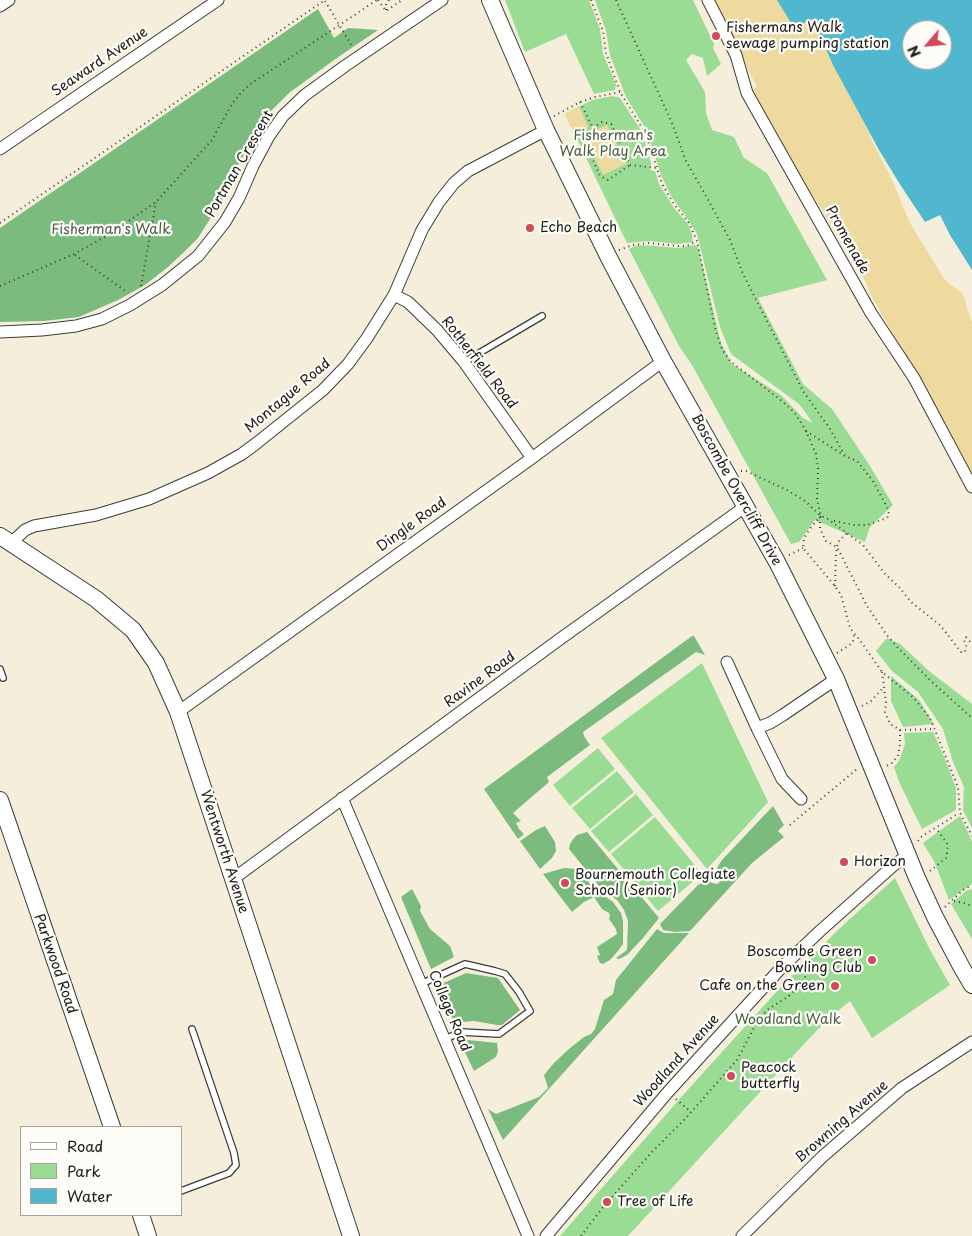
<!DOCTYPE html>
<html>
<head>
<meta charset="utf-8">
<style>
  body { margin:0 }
  #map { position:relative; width:972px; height:1236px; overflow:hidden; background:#f4eeda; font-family:"Playpen Sans",sans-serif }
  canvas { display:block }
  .legend { position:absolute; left:20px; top:1126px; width:162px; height:90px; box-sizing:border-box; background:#fdfcf7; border:1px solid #a3a29f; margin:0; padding:6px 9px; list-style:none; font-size:15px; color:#1c1c1c }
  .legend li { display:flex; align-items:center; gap:10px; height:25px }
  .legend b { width:25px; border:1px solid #a3a29f }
  .north { position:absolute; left:902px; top:20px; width:50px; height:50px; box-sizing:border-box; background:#fdfcf7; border:1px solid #a3a29f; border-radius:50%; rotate:243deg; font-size:14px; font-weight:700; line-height:20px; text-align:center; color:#1c1c1c }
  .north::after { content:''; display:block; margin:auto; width:18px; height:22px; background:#d1495b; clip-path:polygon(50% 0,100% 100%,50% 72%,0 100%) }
</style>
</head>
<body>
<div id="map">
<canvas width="972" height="1236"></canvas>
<ul class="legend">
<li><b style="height:6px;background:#fff"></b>Road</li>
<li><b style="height:14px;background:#9adc94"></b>Park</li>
<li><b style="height:14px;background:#51b7cf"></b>Water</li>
</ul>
<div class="north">N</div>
</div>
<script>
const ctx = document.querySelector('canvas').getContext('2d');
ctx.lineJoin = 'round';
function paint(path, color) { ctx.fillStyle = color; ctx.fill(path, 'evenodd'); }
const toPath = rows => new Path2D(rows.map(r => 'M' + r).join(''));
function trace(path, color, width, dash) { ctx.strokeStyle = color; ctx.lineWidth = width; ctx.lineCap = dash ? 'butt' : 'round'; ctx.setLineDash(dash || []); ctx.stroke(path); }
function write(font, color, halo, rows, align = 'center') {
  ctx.font = font + ' "Playpen Sans",sans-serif'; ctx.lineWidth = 4.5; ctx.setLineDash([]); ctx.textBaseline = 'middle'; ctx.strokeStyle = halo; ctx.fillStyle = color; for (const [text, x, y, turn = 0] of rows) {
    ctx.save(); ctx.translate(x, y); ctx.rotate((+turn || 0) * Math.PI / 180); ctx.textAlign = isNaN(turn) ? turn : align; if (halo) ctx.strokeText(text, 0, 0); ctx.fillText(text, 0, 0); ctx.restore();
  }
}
paint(toPath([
  [505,0,589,0,600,29,603,54,616,84,615,90,594,94,566,34,525,52],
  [595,0,693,0,714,44,713,48,721,64,707,76,703,58,692,54,686,60,705,92,706,113,712,130,734,137,744,158,767,173,827,280,758,298,803,384,832,409,870,466,893,505,870,527,865,542,815,520,799,542,791,544,692,365,679,346,629,249,638,245,656,246,678,248,694,245,698,247,721,343,732,364,781,395,803,418,813,423,799,404,731,354,720,327,697,234,687,218,671,196,661,175,646,129,626,97,610,55,606,31],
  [613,96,620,98,642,132,651,163,650,170,655,171,659,184,674,208,688,224,692,234,693,242,678,244,650,241,627,243,565,114,592,100],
  [887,638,900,644,929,671,972,704,972,828,963,810,964,787,953,762,943,729,918,692,892,671,876,651],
  [702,663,768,802,707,869,601,738],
  [891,676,919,700,934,724,903,727,891,701],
  [933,732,945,759,956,788,956,810,922,829,900,784,894,767,899,761,905,744,904,733],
  [598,748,615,769,570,806,553,785],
  [617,771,634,792,590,829,572,808],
  [636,794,653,815,609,852,591,831],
  [960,816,972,841,972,884,949,900,934,861,923,843],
  [655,817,702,874,658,911,611,854],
  [895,878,929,948,950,985,872,1038,850,1001,828,1019,805,1043,628,1236,560,1236,684,1094,779,989,839,929],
  [972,889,972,939,951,904,966,891]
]), '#9adc94');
paint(toPath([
  [318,9,334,38,348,28,378,30,334,60,289,93,269,113,254,136,236,169,222,200,198,238,184,252,168,267,145,285,118,300,79,317,44,321,0,322,0,228],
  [692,636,694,636,705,655,696,652,583,732,584,736,590,745,547,777,549,782,513,813,521,821,516,823,519,829,524,834,518,839,484,789],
  [773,806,784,825,778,831,784,837,752,863,690,931,675,932,663,930,660,924,698,885,706,881,716,884,719,883,720,880,717,876,719,875,717,868,722,860],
  [545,826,555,842,556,851,552,858,540,869,520,841,536,830],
  [587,832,659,918,643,938,627,955,619,959,616,958,627,950,628,921,624,910,618,901,599,886,569,849,570,844,574,838,577,835],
  [564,868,579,869,593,888,613,902,621,913,623,921,623,944,618,951,610,960,603,964,600,963,597,956,600,955,597,947,617,934,616,929,609,919,610,916,609,913,602,909,594,897,584,902,572,912,543,874],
  [412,889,421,906,420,911,430,929,450,946,454,957,431,969,401,897],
  [657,929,664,933,689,933,503,1140,488,1109,496,1114,539,1097,548,1088,544,1075,554,1063,570,1048,584,1037,591,1034,595,1029,604,1000,613,994,616,980],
  [466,973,498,978,520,1010,502,1025,497,1025,474,1021,462,1022,456,1026,437,986],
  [468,1040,497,1043,498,1051,496,1057,474,1071,460,1042]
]), '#7bbc7e');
paint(toPath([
  [713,0,812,0,864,113,866,125,872,141,892,180,910,223,943,277,947,282,961,292,964,296,967,309,972,322,972,475,922,380,902,350,872,297,855,259,772,135,751,90,757,87],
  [579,106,588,126,587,128,582,131,582,133,574,134,565,114],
  [607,125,626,164,603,175,584,136]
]), '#eeda9e');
paint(toPath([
  [777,0,972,0,972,270,950,235,940,215,925,222,901,186,879,150,833,65,813,19,794,28],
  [912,30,942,30,942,60,912,60]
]), '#51b7cf');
const lane = toPath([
  [464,362,542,316],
  [0,669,3,678],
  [421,984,465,964,495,971,505,974,519,992,530,1011,499,1034,461,1032,445,1039],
  [181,1191,229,1173,236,1165,234,1153,192,1029]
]);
const street = toPath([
  [708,0,736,55,747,93,871,313,914,378,972,487],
  [0,6,9,0],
  [0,149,218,0],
  [394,295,408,302,437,330,464,362,532,458],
  [0,332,42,330,76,326,102,319,130,305,162,285,198,256,225,222,239,198,253,166,269,136,283,116,305,95,345,66,442,0],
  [11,543,25,530,34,526,96,515,149,499,208,473,242,454,258,442,323,390,348,364,367,338,394,295,422,230,439,202,454,183,468,171,546,130],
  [727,662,757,728,770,723,783,715,836,679],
  [178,712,532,458,663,361],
  [757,728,782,779,801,799],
  [342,798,528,1236],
  [233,879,560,639,746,506],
  [546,1236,668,1092,781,968,820,931,894,865,908,855],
  [742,1236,822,1157,902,1088,972,1042]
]);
const secondary = toPath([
  [490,0,546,130,608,256,663,361,777,562,836,679,917,878,935,917,962,968,972,985],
  [0,536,96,599,133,630,156,663,178,712,351,1236],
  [0,800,112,1127],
  [141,1215,148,1236]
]);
trace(lane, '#3c3c38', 8);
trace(street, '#3c3c38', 13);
trace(secondary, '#3c3c38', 18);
trace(toPath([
  [378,0,386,11,402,0],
  [591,0,603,31,606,53,620,92,646,134,662,184,674,204,689,223,697,241,716,332,722,349,730,361,782,401,794,412,805,429,816,454,818,468,817,499,821,516],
  [616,0,672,123,686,161,706,196,730,240,743,274,803,391,830,429,845,456],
  [325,1,353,48],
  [386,10,386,4,389,0],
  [580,102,593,128,582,135,600,176,608,180,630,165],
  [554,116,580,102,595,97,620,92],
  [593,128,602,122,611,124,630,165,656,168],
  [0,223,325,0],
  [619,250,633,245,649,243,678,246,687,246,697,241],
  [75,255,128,293],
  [0,286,74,254,110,234,156,202,212,140,232,104,240,94,249,85,377,0],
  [141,286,156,202],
  [806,431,845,456,857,461,873,481,888,509,889,515,887,518,867,525,854,525,830,520],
  [741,471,746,471,787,490,805,501,821,516,828,519,863,545,885,574,899,587,911,602,940,625,961,652,965,652,966,646,964,640,966,637],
  [821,516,812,526,804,538,803,548,835,586,841,595,850,628,862,643,882,672,913,697,930,718,958,787,960,813,972,836],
  [820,517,820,529,826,541,837,547,867,606,886,634,899,649,931,681,972,718],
  [789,555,803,548],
  [835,586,836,553,838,542,847,533],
  [966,637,972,644],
  [837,653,851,644,853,641,854,634],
  [882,672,886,702,885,712,890,724,900,730,900,744,898,756,891,764,886,766],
  [862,706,871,701,883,688],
  [900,730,935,729],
  [790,825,857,769],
  [918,841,921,837,959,813],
  [930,871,946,858,947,853,948,845,936,828],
  [954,901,964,903,972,906],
  [945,907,963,890,972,885],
  [789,996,802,984,805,978,807,967,804,960],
  [676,1099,691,1112],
  [581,1236,604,1206,651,1153,685,1119,737,1060,757,1022,767,1010,789,996,790,990,786,980]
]), '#3c3c38', 2, [1, 4]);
trace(lane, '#fff', 5.5);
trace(street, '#fff', 11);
trace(secondary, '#fff', 16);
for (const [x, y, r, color] of [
  [716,36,5,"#d1495b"],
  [530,228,5,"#d1495b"],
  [844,862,5,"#d1495b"],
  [565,883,5,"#d1495b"],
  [872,960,5,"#d1495b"],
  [835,986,5,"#d1495b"],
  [731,1076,5,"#d1495b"],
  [607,1202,5,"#d1495b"]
]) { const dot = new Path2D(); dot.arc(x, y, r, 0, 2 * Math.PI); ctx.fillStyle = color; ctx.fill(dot); trace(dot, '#fdfcf7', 2); }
write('14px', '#1c1c1c', '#fdfcf7', [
  ["Fishermans Walk",726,28],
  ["sewage pumping station",726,44],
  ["Echo Beach",540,228],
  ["Horizon",854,862],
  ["Bournemouth Collegiate",575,875],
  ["School (Senior)",575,891],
  ["Boscombe Green",862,952,"right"],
  ["Bowling Club",862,968,"right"],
  ["Cafe on the Green",825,986,"right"],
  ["Peacock",741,1068],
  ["butterfly",741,1084],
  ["Tree of Life",617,1202]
], 'left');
write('14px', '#1c1c1c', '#fdfcf7', [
  ["Seaward Avenue",100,62,-34],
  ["Portman Crescent",240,164,-60],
  ["Promenade",847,240,61],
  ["Rotherfield Road",479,363,52],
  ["Montague Road",288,396,-40],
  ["Boscombe Overcliff Drive",736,490,61],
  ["Dingle Road",412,525,-36],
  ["Ravine Road",480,680,-36],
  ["Wentworth Avenue",224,852,72],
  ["Parkwood Road",55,964,71],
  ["College Road",449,1011,67],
  ["Woodland Avenue",677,1061,-48],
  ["Browning Avenue",842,1122,-41]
]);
write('14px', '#485f46', '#fdfcf7', [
  ["Fisherman's",613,136],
  ["Walk Play Area",613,152],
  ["Fisherman's Walk",111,230],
  ["Woodland Walk",788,1020]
]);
</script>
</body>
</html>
